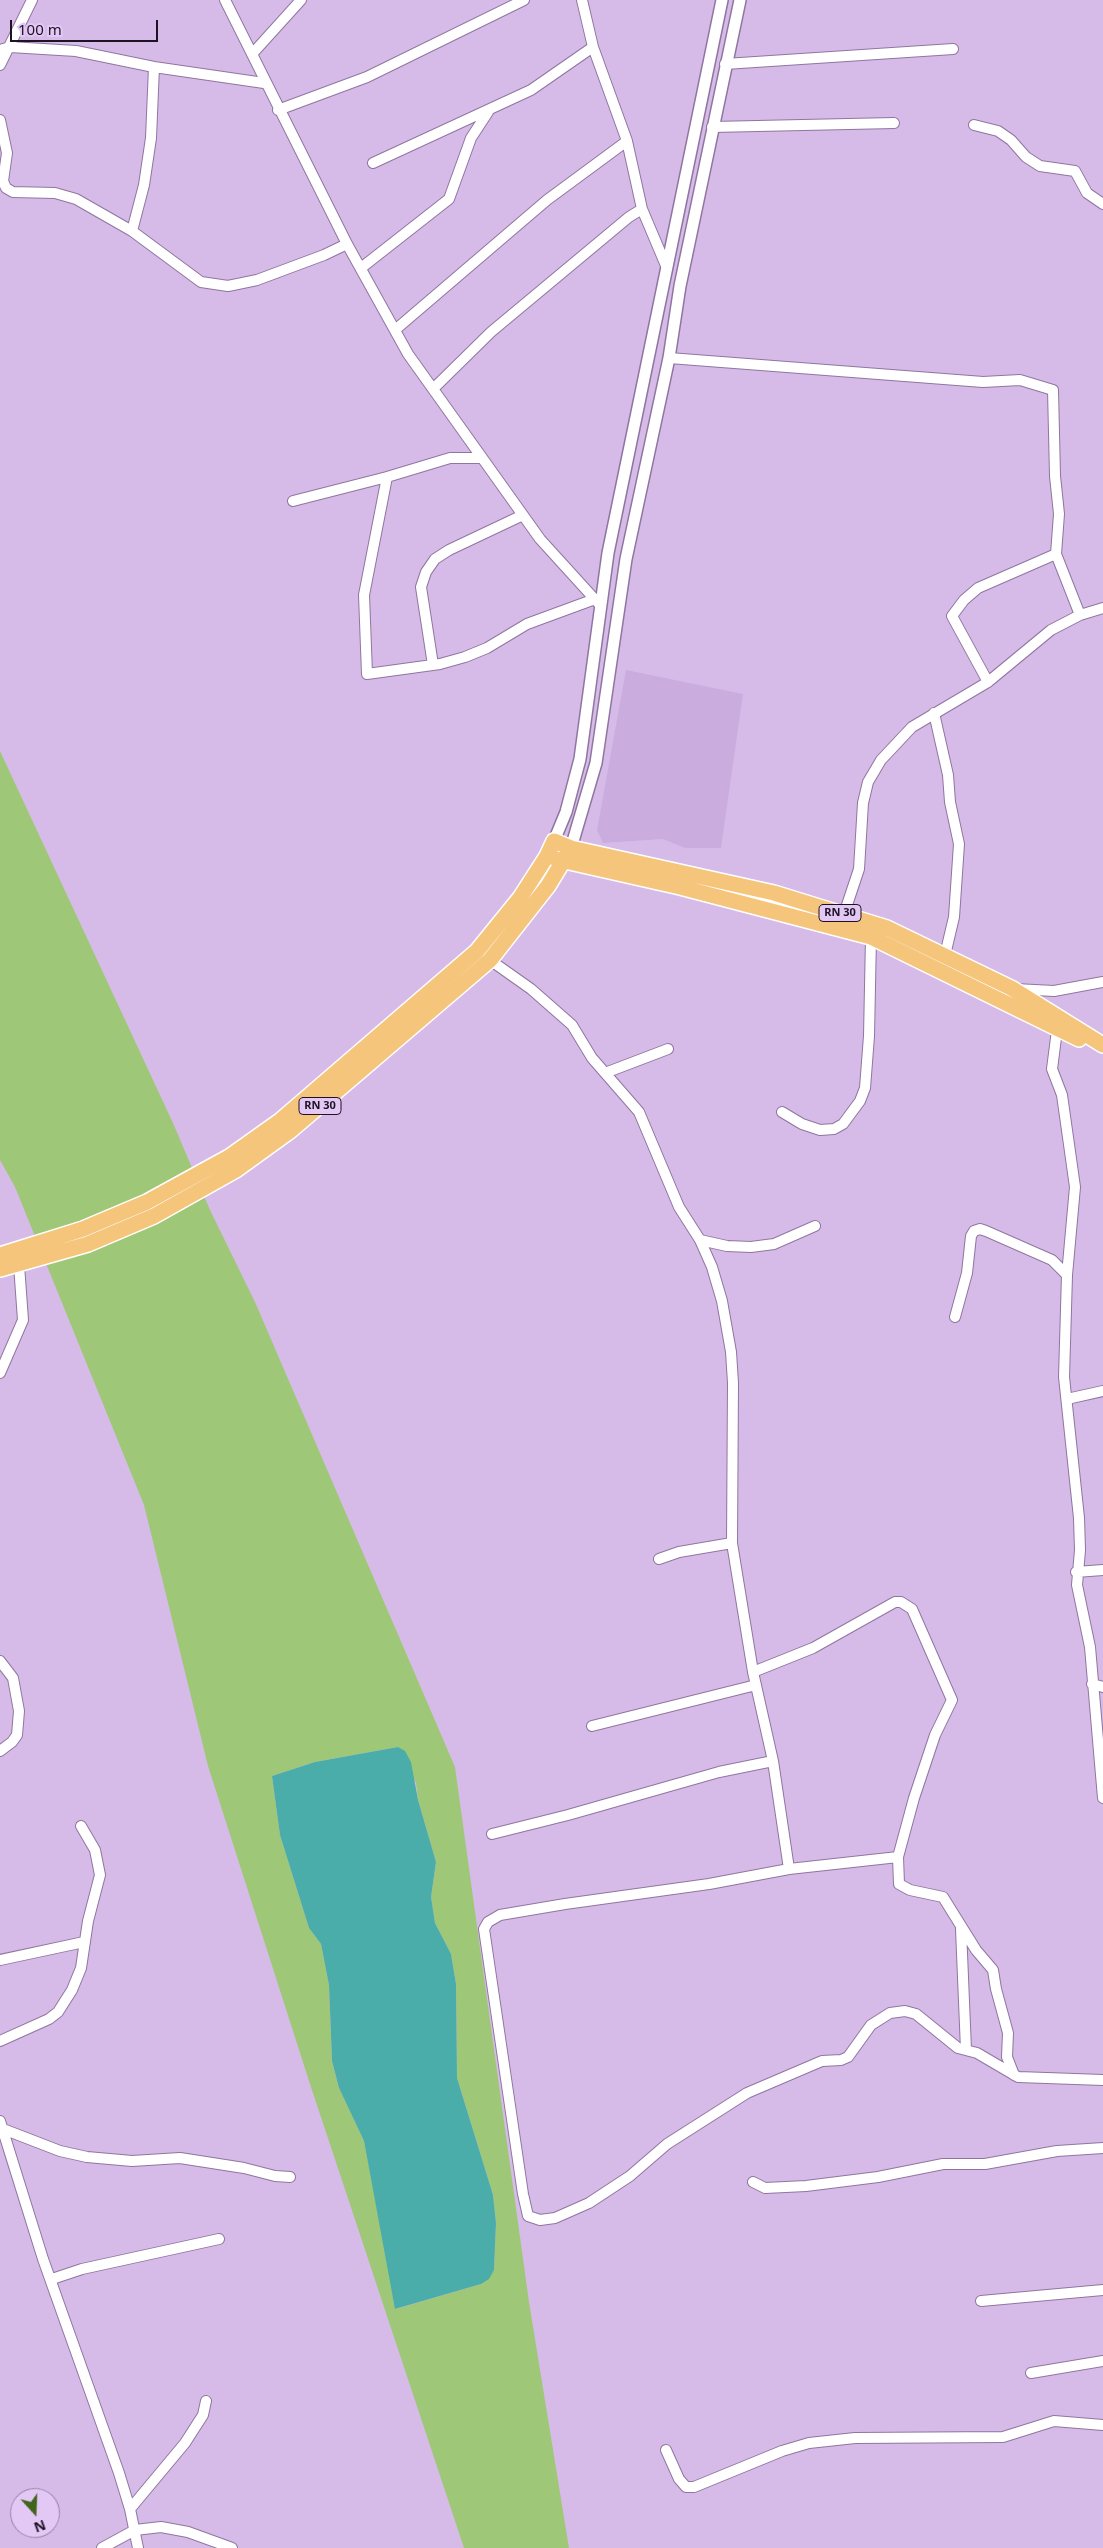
<!DOCTYPE html>
<html>
<head>
<meta charset="utf-8">
<style>
  body { margin:0 }
  #map { position:relative; width:1103px; height:2548px; overflow:hidden; background:#d6bbe8; font-family:"Noto Sans",sans-serif }
  canvas { display:block }
  .north { position:absolute; left:10px; top:2488px; width:50px; height:50px; box-sizing:border-box; background:#e3c8f5; border:1px solid #9480a1; border-radius:50%; rotate:160deg; font-size:14px; font-weight:700; line-height:20px; text-align:center; color:#1d1323 }
  .north::after { content:''; display:block; margin:auto; width:18px; height:22px; background:#42651c; clip-path:polygon(50% 0,100% 100%,50% 72%,0 100%) }
  .scale { position:absolute; left:10px; top:20px; width:148px; height:22px; box-sizing:border-box; border:2px solid #1d1323; border-top:0; padding-left:6px; font-size:15px; line-height:18px; white-space:nowrap; color:#1d1323; -webkit-text-stroke:4px #e3c8f5; paint-order:stroke }
</style>
</head>
<body>
<div id="map">
<canvas width="1103" height="2548"></canvas>
<div class="north">N</div>
<div class="scale">100 m</div>
</div>
<script>
const ctx = document.querySelector('canvas').getContext('2d');
ctx.lineJoin = 'round';
function paint(path, color) { ctx.fillStyle = color; ctx.fill(path, 'evenodd'); }
const toPath = rows => new Path2D(rows.map(r => 'M' + r).join(''));
function trace(path, color, width, dash) { ctx.strokeStyle = color; ctx.lineWidth = width; ctx.lineCap = dash ? 'butt' : 'round'; ctx.setLineDash(dash || []); ctx.stroke(path); }
function write(font, color, halo, rows, align = 'center') {
  ctx.font = font + ' "Noto Sans",sans-serif'; ctx.lineWidth = 5; ctx.setLineDash([]); ctx.textBaseline = 'middle'; ctx.strokeStyle = halo; ctx.fillStyle = color; for (const [text, x, y, turn = 0] of rows) {
    ctx.save(); ctx.translate(x, y); ctx.rotate((+turn || 0) * Math.PI / 180); ctx.textAlign = isNaN(turn) ? turn : align; if (halo) ctx.strokeText(text, 0, 0); ctx.fillText(text, 0, 0); ctx.restore();
  }
}
paint(toPath([
  [626,670,743,694,721,848,685,848,663,839,603,843,597,830]
]), '#caadde');
paint(toPath([
  [0,751,173,1123,210,1210,255,1302,455,1767,529,2302,569,2548,464,2548,309,2081,208,1766,144,1505,15,1187,0,1160],
  [398,1747,416,1783,418,1800,436,1862,431,1897,435,1923,451,1954,456,1984,457,2078,493,2195,496,2223,494,2270,481,2284,396,2309,364,2141,339,2088,332,2061,329,1985,321,1944,309,1928,280,1835,272,1776,315,1762]
]), '#9ec878');
paint(toPath([
  [398,1747,405,1751,411,1762,418,1800,436,1862,431,1897,435,1923,451,1954,456,1984,457,2078,493,2195,496,2223,494,2270,489,2279,481,2284,395,2309,364,2141,339,2088,332,2061,329,1985,321,1944,309,1928,280,1835,272,1776,315,1762]
]), '#4aada9');
const minor = toPath([
  [225,0,347,244,408,354,540,539,600,605],
  [582,0,593,47,627,141,642,209,667,268],
  [0,50,10,47,76,51,154,67,264,83],
  [253,53,301,0],
  [725,64,953,49],
  [0,65,32,0],
  [278,110,367,77,524,0],
  [0,120,7,153,3,181,6,188,13,192,55,193,76,199,132,231,201,282,228,286,257,280,324,255,347,244],
  [974,125,998,131,1011,140,1026,157,1040,166,1075,171,1087,193,1103,204],
  [712,127,894,123],
  [373,163,531,90,593,47],
  [132,231,144,185,151,138,154,67],
  [361,268,449,199,471,138,488,112],
  [395,330,547,200,627,141],
  [669,358,983,382,1020,380,1053,390,1055,476,1059,514,1056,554,1080,615],
  [433,389,491,332,629,217,642,209],
  [387,477,364,595,367,674,440,664,465,657,487,648,527,624,595,599],
  [293,501,387,477,450,458,482,458],
  [433,665,421,587,426,572,435,559,449,550,523,515],
  [988,682,952,616,964,600,978,588,1056,554],
  [934,713,948,775,950,802,959,844,954,917,945,955],
  [844,914,859,869,863,803,868,782,881,760,912,727,988,682,1051,630,1080,615,1103,608],
  [490,960,531,989,572,1025,592,1058,639,1112,679,1207,700,1240,712,1267,722,1301,731,1352,733,1383,732,1543,753,1672,773,1761,789,1869],
  [1015,989,1054,991,1103,982],
  [1057,1030,1052,1069,1062,1095,1075,1187,1067,1275,1064,1377,1079,1518,1080,1550,1077,1585,1090,1647,1103,1798],
  [605,1073,668,1049],
  [782,1112,802,1124,820,1130,834,1129,843,1124,860,1101,865,1088,869,1036,871,937],
  [700,1240,727,1246,751,1247,774,1244,815,1226],
  [955,1317,967,1273,971,1236,974,1231,980,1229,986,1231,1052,1260,1067,1275],
  [0,1373,23,1320,19,1265],
  [1067,1399,1103,1391],
  [659,1559,679,1552,732,1543],
  [1076,1572,1103,1570],
  [0,1661,13,1678,19,1711,17,1735,12,1742,0,1751],
  [753,1672,813,1648,895,1602,901,1602,912,1609,952,1700,935,1735,914,1798,898,1857,899,1884,910,1890,943,1897,976,1950,993,1970,996,1989,1008,2033,1007,2057,1014,2075],
  [1092,1684,1103,1687],
  [592,1726,756,1685],
  [492,1834,568,1815,719,1772,773,1761],
  [898,1857,789,1869,709,1884,565,1904,500,1915,488,1922,484,1929,523,2194,528,2216,540,2220,555,2218,589,2203,630,2176,667,2144,747,2093,822,2061,841,2060,848,2057,871,2025,890,2013,905,2011,916,2014,958,2048,977,2053,1018,2077,1103,2080],
  [961,1929,966,2050],
  [0,1960,84,1942],
  [0,2041,49,2019,58,2012,72,1990,81,1968,88,1921,100,1875,95,1850,81,1826],
  [0,2121,43,2259,119,2473,130,2509,138,2548],
  [3,2129,60,2151,87,2157,132,2161,180,2158,244,2168,275,2176,290,2177],
  [753,2182,765,2188,806,2186,878,2177,943,2164,985,2164,1057,2151,1103,2148],
  [52,2279,82,2269,219,2239],
  [981,2301,1103,2290],
  [1031,2373,1103,2361],
  [666,2450,679,2479,686,2487,694,2487,782,2451,809,2443,855,2438,1003,2437,1054,2421,1103,2425],
  [130,2509,185,2443,203,2415,206,2401],
  [102,2548,135,2530,161,2527,188,2532,232,2548]
]);
const tertiary = toPath([
  [554,841,566,812,580,759,608,553,722,0],
  [571,848,596,763,626,559,669,358,680,286,740,0]
]);
const primary = toPath([
  [556,859,680,887,871,937,1079,1039],
  [0,1255,83,1229,147,1202,229,1157,281,1120,477,951,520,898,547,856,554,841,571,848,774,893,887,928,1011,988,1103,1045],
  [0,1269,88,1244,154,1216,236,1170,290,1131,490,960,548,886,571,848]
]);
trace(minor, '#8f76a0', 12);
trace(tertiary, '#8f76a0', 14);
trace(primary, '#fff', 18);
trace(minor, '#fff', 10);
trace(tertiary, '#fff', 11);
trace(primary, '#f5c57c', 15);
for (const [x, y, w] of [
  [840,913,42],
  [320,1106,42]
]) { const box = new Path2D(); box.roundRect(x - w / 2, y - 8.5, w, 17, 4); ctx.fillStyle = '#e3c8f5'; ctx.fill(box); trace(box, '#1d1323', 1); }
write('bold 11px', '#1d1323', null, [
  ["RN 30",840,913],
  ["RN 30",320,1106]
]);
</script>
</body>
</html>
